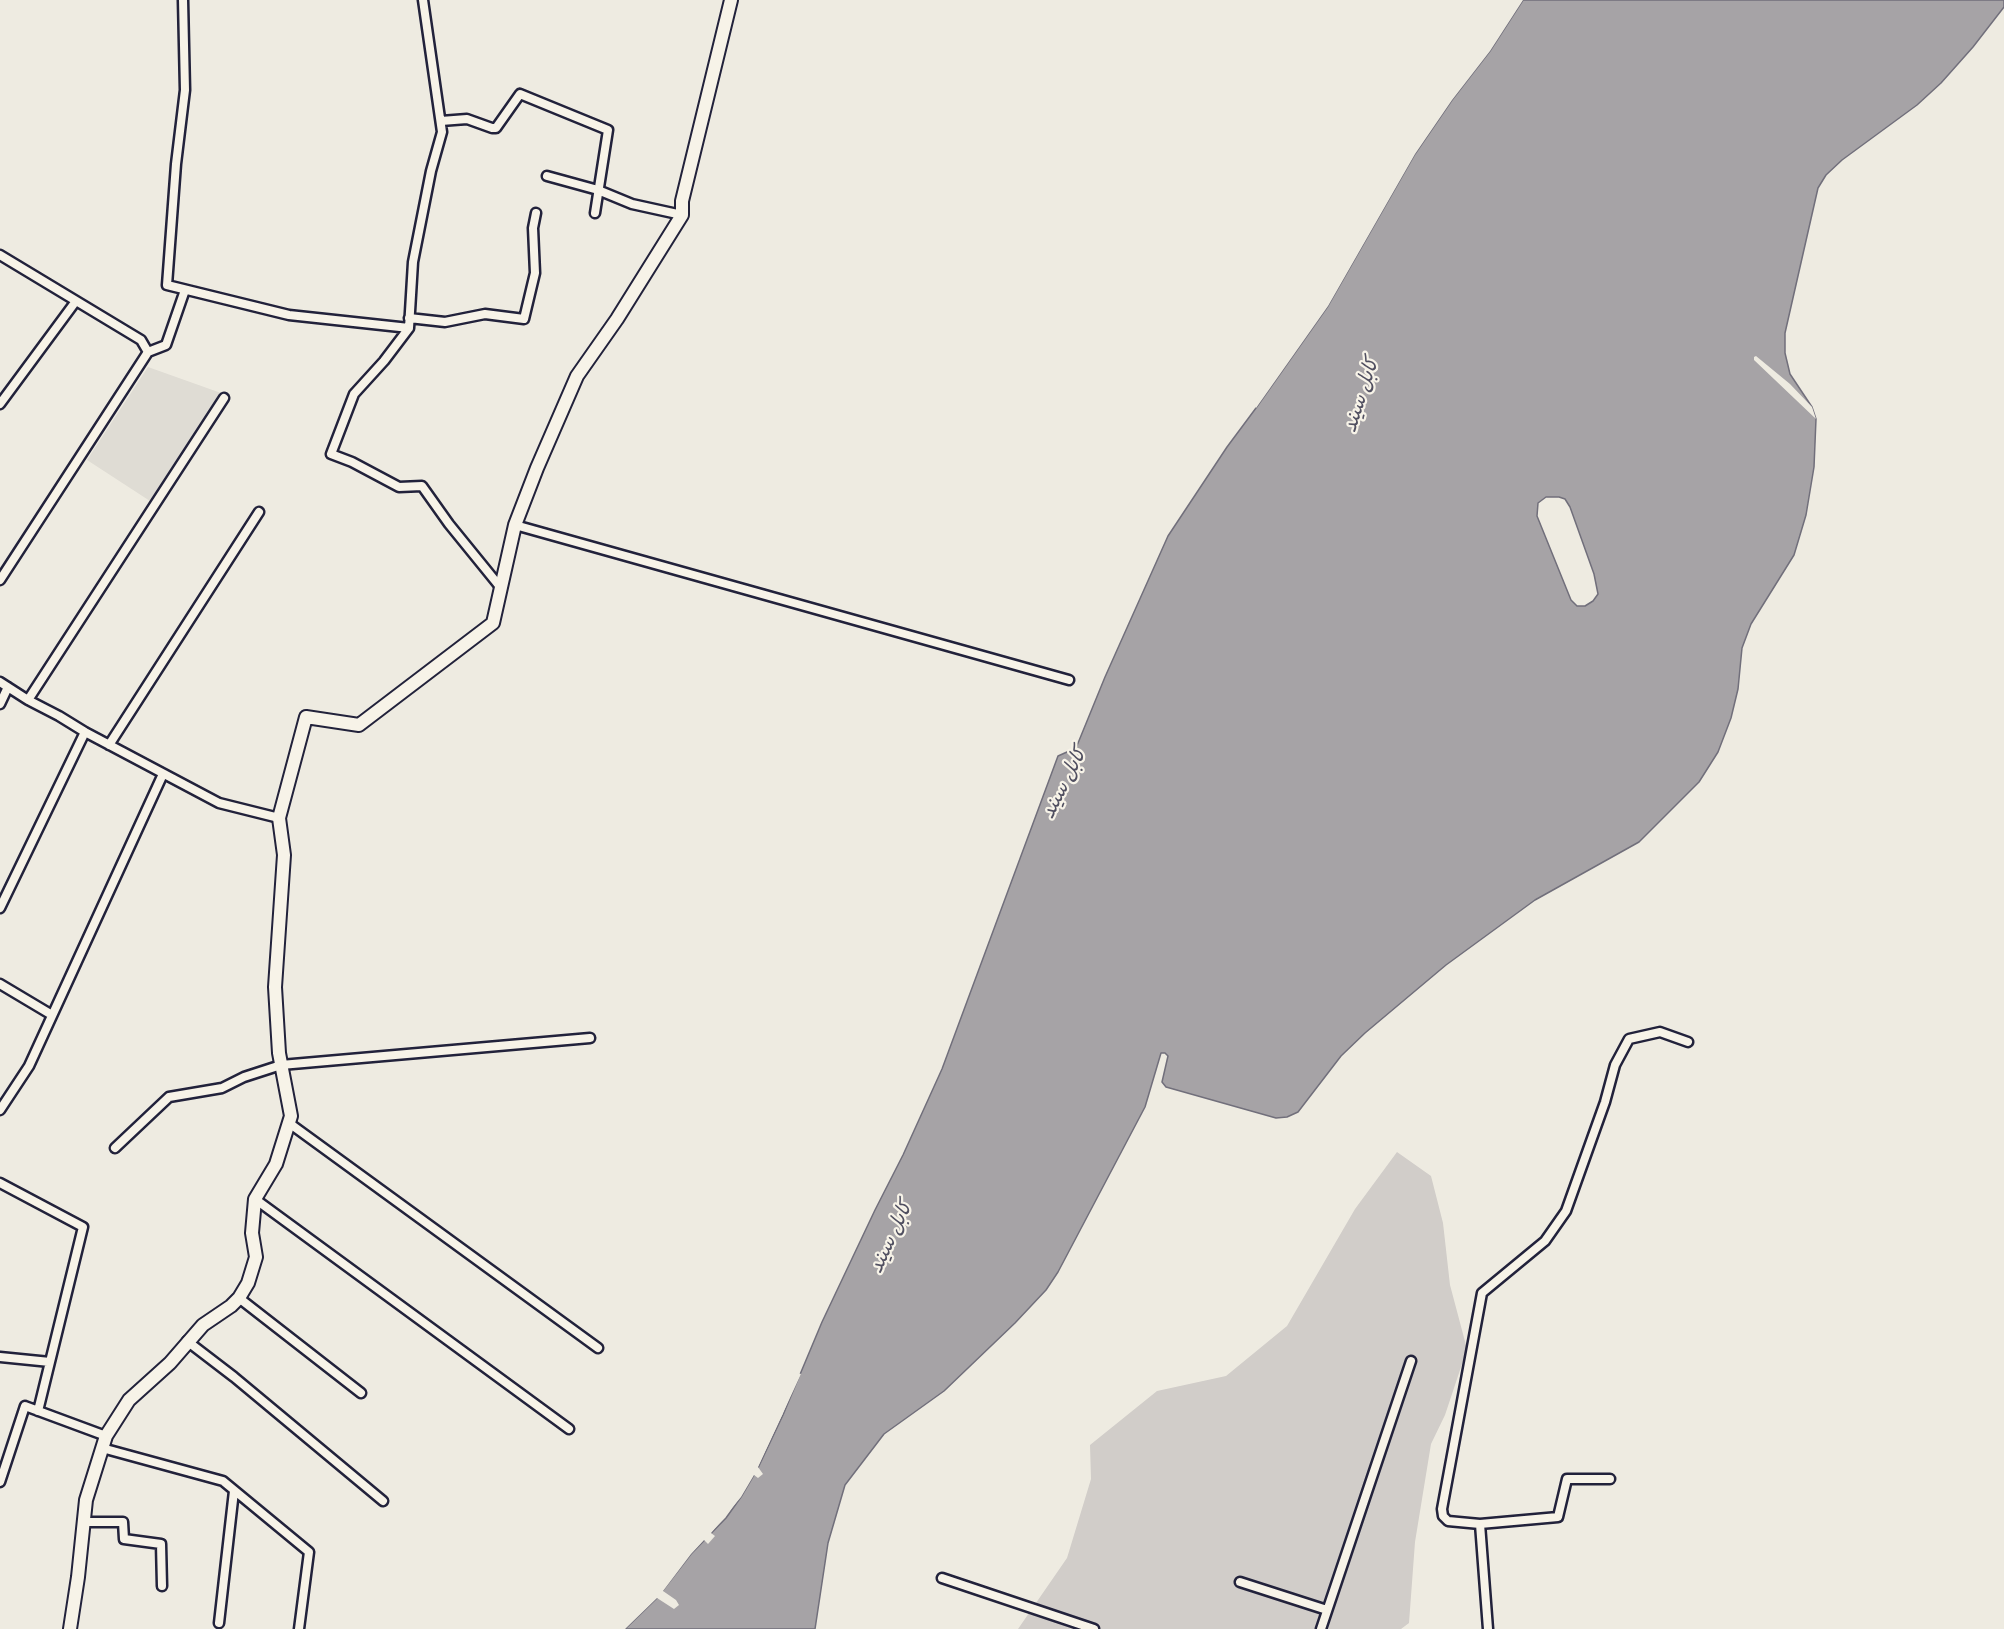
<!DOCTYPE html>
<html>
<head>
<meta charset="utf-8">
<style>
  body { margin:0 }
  canvas { display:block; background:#eeebe1 }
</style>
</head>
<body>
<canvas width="2004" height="1629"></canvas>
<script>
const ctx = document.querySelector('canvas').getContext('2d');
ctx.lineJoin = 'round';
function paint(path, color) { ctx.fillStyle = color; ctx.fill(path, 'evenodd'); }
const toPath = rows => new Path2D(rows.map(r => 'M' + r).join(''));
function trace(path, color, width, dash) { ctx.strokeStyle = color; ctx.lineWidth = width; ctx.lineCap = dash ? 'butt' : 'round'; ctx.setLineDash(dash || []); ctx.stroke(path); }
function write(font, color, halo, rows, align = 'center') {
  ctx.font = font + ' Delius,"Playpen Sans Arabic",sans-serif'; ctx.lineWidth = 4.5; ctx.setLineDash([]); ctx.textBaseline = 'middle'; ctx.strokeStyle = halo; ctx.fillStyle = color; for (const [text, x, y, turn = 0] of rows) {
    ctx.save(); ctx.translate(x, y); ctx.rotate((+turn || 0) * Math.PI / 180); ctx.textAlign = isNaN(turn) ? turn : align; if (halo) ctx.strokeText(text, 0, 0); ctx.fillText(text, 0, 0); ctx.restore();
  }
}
paint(toPath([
  [148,367,221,393,150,501,87,460]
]), '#dfdcd4');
paint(toPath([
  [1397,1152,1431,1176,1443,1223,1450,1285,1467,1349,1445,1415,1431,1444,1415,1542,1409,1623,1401,1629,1018,1629,1067,1558,1091,1479,1090,1445,1157,1391,1226,1376,1287,1326,1355,1209]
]), '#d1cdc9');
const water = toPath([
  [1523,0,2004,0,2004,7,1973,47,1941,83,1917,105,1842,160,1826,175,1818,188,1785,333,1785,353,1790,374,1812,407,1816,419,1814,467,1806,515,1794,555,1751,624,1742,648,1738,689,1731,718,1718,752,1699,782,1639,842,1535,900,1446,965,1365,1033,1341,1056,1298,1112,1287,1117,1276,1118,1166,1087,1162,1082,1168,1056,1165,1053,1161,1053,1145,1107,1058,1272,1046,1290,1015,1323,944,1391,884,1434,845,1485,828,1543,815,1629,625,1629,657,1598,691,1554,726,1518,741,1497,758,1468,783,1415,822,1322,875,1210,903,1155,942,1069,1058,756,1076,748,1105,677,1168,536,1227,447,1256,408,1328,306,1415,154,1452,100,1490,51,1523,0],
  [1546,497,1559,497,1565,499,1570,507,1594,574,1598,594,1593,601,1585,606,1577,606,1571,600,1537,516,1538,503,1546,497]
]);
paint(water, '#a6a3a6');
trace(water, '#716f7b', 1.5);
paint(toPath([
  [1519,0,1523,0,1490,51,1452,100,1415,154,1328,306,1256,408,1255,406,1326,304,1412,153,1450,98,1488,50],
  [1756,356,1790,384,1812,407,1816,419,1754,360,1754,357],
  [798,1373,801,1374,758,1467,763,1474,758,1478,754,1475,741,1497,711,1533,715,1536,708,1544,704,1540,691,1554,663,1591,676,1600,679,1605,674,1609,657,1598,625,1629,622,1629,661,1589,689,1552,723,1516,739,1495,756,1466]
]), '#eeebe1');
const street = toPath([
  [183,0,185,90,176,164,167,285,289,315,409,328,384,361,354,394,331,454,352,462,399,487,422,486,449,524,501,588],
  [441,121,467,119,492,128,496,128,520,94,608,130,595,213],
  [547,176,598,190,632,204,682,215],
  [0,255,141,340,148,352],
  [409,318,445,322,485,314,524,319,535,273,533,228,536,213],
  [409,328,413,262,431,171,442,132,423,0],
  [0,404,76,301],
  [515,525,1069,680],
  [0,580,148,352,166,345,185,290],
  [0,682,28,700,59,716,85,732,219,803,279,818],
  [28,700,224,398],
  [0,704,8,687],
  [109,745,259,512],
  [0,908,85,732],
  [0,984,52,1015],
  [0,1110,29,1066,163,774],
  [289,1123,598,1348],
  [115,1148,169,1097,222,1088,244,1077,281,1065,590,1038],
  [0,1183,83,1227,38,1411],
  [255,1199,569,1429],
  [239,1298,361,1393],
  [187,1341,234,1377,383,1501],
  [0,1357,50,1362],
  [102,1448,223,1481,309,1552,299,1629],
  [0,1482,25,1406,106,1436],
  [83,1522,123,1522,124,1539,161,1544,162,1586],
  [1480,1524,1558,1517,1567,1479,1610,1479],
  [942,1578,1094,1629],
  [1240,1582,1327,1610],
  [219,1623,234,1491],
  [1321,1629,1411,1361],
  [1488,1629,1480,1524,1448,1521,1443,1516,1442,1509,1482,1293,1545,1241,1566,1211,1605,1102,1615,1065,1629,1039,1660,1032,1688,1042]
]);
const secondary = toPath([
  [70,1629,78,1577,86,1500,106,1436,129,1400,170,1363,203,1325,231,1306,239,1298,248,1283,256,1257,252,1233,255,1199,276,1164,291,1116,279,1053,275,987,284,855,279,818,306,717,359,725,493,623,515,525,537,468,577,376,617,319,682,215,682,201,731,0]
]);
trace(street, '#22223b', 13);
trace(secondary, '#22223b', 16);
trace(street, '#f7f3e8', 8);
trace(secondary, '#f7f3e8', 12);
write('italic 20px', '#504f60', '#f7f3e8', [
  ["کابل سيند",1361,395,-72],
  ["کابل سيند",1064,783,-63],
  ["کابل سيند",891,1237,-65]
]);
</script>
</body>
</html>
